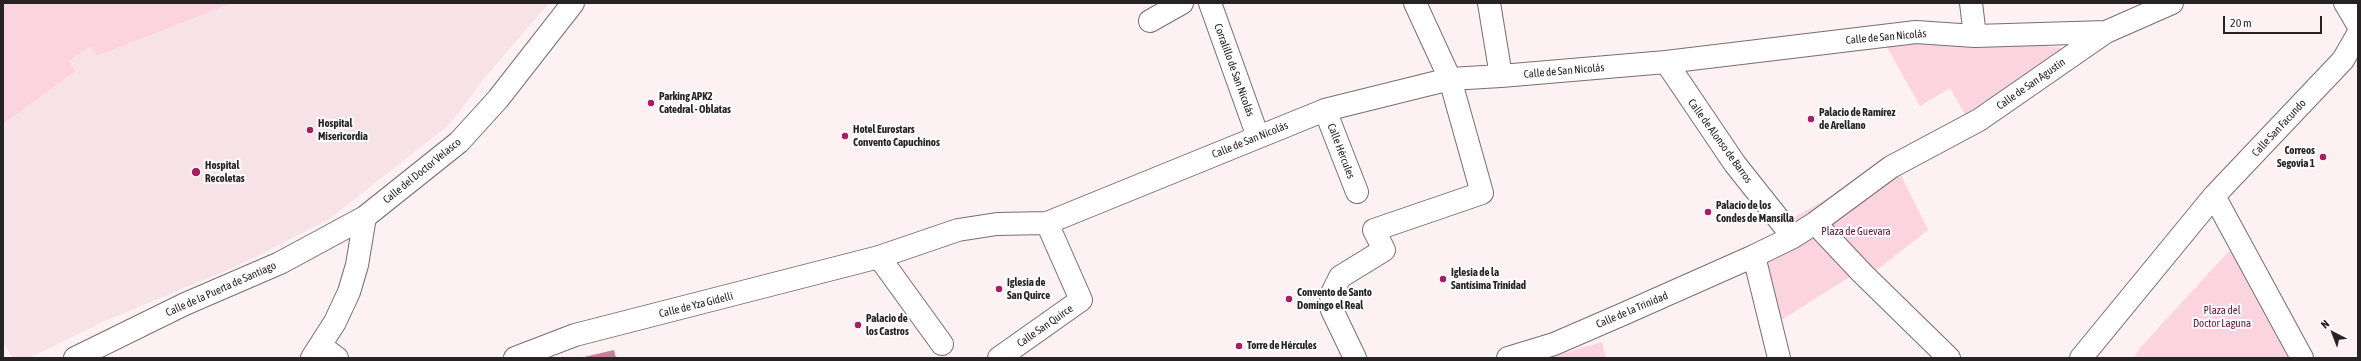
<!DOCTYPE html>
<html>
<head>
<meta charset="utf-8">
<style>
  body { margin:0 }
  #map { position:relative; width:2361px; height:361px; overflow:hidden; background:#fdf1f4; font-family:"Asap Condensed",sans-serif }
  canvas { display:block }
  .frame { position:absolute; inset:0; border:4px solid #272224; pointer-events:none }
  .north { position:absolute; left:2313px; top:313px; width:40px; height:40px; -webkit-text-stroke:3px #fff; paint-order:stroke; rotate:318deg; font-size:11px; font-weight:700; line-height:16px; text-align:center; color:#272224 }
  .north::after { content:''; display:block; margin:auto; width:14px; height:18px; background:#272224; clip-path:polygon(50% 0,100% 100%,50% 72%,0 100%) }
  .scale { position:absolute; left:2223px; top:16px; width:99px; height:18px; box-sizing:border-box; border:2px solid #272224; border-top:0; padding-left:5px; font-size:12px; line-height:14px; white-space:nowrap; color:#272224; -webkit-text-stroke:3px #fff; paint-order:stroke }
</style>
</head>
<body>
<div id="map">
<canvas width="2361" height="361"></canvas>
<div class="frame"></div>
<div class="north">N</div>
<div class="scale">20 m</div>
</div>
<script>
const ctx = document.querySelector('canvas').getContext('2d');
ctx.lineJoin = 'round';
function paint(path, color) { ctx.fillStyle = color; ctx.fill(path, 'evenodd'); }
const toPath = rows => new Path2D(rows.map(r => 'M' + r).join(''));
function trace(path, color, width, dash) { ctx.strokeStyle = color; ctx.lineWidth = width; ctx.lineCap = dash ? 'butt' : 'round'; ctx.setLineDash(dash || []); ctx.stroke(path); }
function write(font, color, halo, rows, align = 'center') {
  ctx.font = font + ' "Asap Condensed",sans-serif'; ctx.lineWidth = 4; ctx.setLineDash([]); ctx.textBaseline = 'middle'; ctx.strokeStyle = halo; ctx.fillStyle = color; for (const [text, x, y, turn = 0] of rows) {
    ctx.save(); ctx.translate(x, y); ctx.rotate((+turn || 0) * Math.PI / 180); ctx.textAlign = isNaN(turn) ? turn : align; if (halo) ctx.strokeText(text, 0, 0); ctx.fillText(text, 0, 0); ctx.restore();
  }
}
paint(toPath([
  [233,3,549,3,486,76,450,124,328,220,237,266,105,321,29,358,13,358,3,343,3,124,76,71,69,61,90,47,97,56]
]), '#f7e2e8');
paint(toPath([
  [3,3,233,3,97,56,90,47,69,61,76,71,3,124],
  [1968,38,2064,48,1969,121,1950,88,1920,106,1884,42],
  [1894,162,1928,230,1873,273,1851,276,1778,322,1750,266,1787,221],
  [2231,249,2288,358,2134,358,2140,348],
  [1602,342,1606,358,1555,358,1554,356]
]), '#fcd4e0');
paint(toPath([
  [614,350,616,358,580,358]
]), '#c57f97');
const street = toPath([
  [1210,3,1258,137],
  [1489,3,1501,76],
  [1971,3,1975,36],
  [2345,3,2358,25],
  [1150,21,1182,3],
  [1666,62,1735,164,1793,237],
  [1325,110,1357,192],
  [2214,196,2302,358],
  [1815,223,1862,273,1949,358],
  [1754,256,1779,358],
  [879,257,942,344],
  [321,346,337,358],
  [75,358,185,304,280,263,365,217,459,142,498,99,573,3],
  [312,358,335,322,349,292,357,265,365,217],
  [515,358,575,335,879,257,958,230,997,224,1047,223,1325,110,1450,79,1501,76,1666,62,1916,32,1975,36,2106,32],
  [999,358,1081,300,1047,223],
  [1355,358,1332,310,1331,295,1340,277,1384,250,1374,230,1482,193,1450,79,1415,3],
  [1508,358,1554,344,1621,315,1754,256,1793,237,1815,223,1891,167,1979,120,2106,32,2172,3],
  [2081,358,2214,196,2343,60,2358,34]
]);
trace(street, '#786d70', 24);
trace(street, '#fff', 22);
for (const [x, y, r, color] of [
  [651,103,4,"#a81d60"],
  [1811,119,4,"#a81d60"],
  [310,130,4,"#a81d60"],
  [845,136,4,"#a81d60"],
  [2323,157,4,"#a81d60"],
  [196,172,5,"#a81d60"],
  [1708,212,4,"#a81d60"],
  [1443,279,4,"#a81d60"],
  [999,289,4,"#a81d60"],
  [1289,299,4,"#a81d60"],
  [858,325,4,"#a81d60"],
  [1239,346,4,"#a81d60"]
]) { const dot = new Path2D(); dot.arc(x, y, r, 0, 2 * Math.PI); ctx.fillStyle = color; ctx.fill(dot); trace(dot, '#fff', 1.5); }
write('11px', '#272224', '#fff', [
  ["Calle de San Nicolás",1886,37,-5],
  ["Corralillo de San Nicolás",1234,70,70],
  ["Calle de San Nicolás",1564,71,-5],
  ["Calle de San Agustín",2031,84,-35],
  ["Calle San Facundo",2279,128,-47],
  ["Calle de San Nicolás",1250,140,-22],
  ["Calle de Alonso de Barros",1720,141,54],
  ["Calle Hércules",1341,151,69],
  ["Calle del Doctor Velasco",422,171,-39],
  ["Calle de la Puerta de Santiago",221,289,-24],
  ["Calle de Yza Gidelli",696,305,-14],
  ["Calle de la Trinidad",1632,310,-23],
  ["Calle San Quirce",1045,326,-35]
]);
write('bold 11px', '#272224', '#fff', [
  ["Parking APK2",659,97],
  ["Catedral - Oblatas",659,110],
  ["Palacio de Ramírez",1819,113],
  ["de Arellano",1819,126],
  ["Hospital",318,124],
  ["Misericordia",318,137],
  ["Hotel Eurostars",853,130],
  ["Convento Capuchinos",853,143],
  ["Correos",2315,151,"right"],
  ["Segovia 1",2315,164,"right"],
  ["Hospital",205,166],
  ["Recoletas",205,179],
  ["Palacio de los",1716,206],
  ["Condes de Mansilla",1716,219],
  ["Iglesia de la",1451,273],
  ["Santísima Trinidad",1451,286],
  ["Iglesia de",1007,283],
  ["San Quirce",1007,296],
  ["Convento de Santo",1297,293],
  ["Domingo el Real",1297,306],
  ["Palacio de",866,319],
  ["los Castros",866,332],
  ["Torre de Hércules",1247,346]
], 'left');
write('11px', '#651038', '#fff', [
  ["Plaza de Guevara",1856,232],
  ["Plaza del",2222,311],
  ["Doctor Laguna",2222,324]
]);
</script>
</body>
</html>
